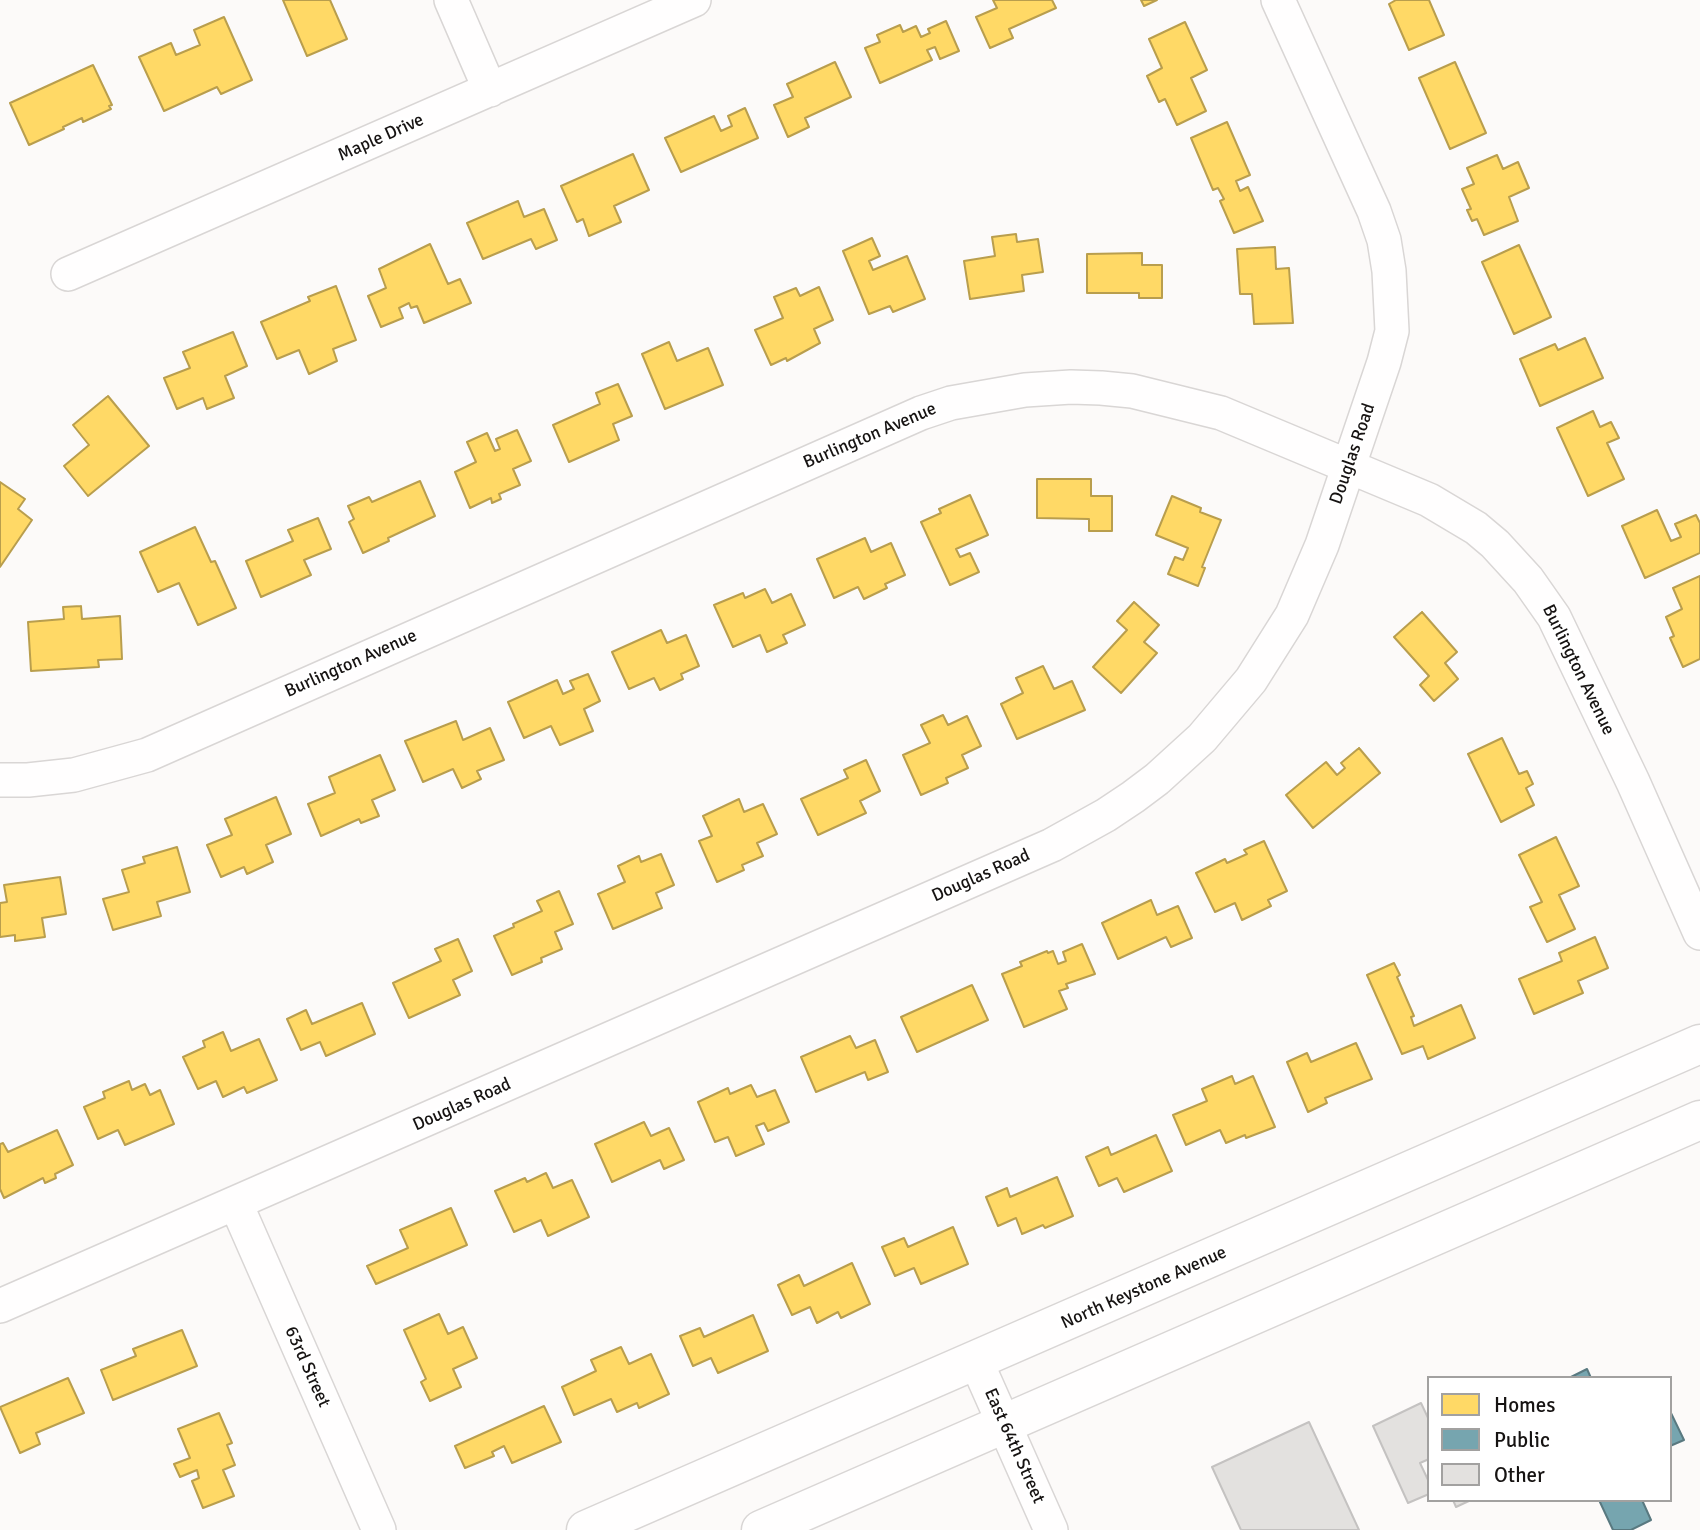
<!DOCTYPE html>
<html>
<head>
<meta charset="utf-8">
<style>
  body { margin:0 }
  #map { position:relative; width:1700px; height:1530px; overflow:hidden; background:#fcfaf9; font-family:Signika,sans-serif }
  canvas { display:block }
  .legend { position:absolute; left:1427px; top:1376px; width:245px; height:126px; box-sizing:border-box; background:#fff; border:2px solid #a2a1a0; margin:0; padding:9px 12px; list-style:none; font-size:21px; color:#161312 }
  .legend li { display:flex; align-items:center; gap:14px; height:35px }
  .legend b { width:35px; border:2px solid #a2a1a0 }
</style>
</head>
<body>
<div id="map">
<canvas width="1700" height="1530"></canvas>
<ul class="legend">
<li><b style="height:19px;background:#ffd966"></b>Homes</li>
<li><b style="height:19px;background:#76a5af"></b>Public</li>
<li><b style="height:19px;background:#e3e1df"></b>Other</li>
</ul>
</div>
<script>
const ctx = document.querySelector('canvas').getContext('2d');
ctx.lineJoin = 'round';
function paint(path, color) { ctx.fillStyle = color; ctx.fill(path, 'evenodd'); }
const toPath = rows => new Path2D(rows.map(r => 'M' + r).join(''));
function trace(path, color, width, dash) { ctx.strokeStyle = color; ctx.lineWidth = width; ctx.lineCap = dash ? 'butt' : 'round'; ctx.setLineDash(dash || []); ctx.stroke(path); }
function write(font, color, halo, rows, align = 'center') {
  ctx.font = font + ' Signika,sans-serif'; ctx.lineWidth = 7; ctx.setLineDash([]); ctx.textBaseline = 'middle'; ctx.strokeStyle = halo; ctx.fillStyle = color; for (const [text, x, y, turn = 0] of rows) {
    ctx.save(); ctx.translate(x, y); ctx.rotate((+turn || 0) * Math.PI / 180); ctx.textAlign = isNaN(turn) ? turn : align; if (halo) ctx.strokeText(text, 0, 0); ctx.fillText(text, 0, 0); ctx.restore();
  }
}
const homes = toPath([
  [283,0,330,0,347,39,307,56,283,0],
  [993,0,1052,0,1056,8,1009,29,1013,38,990,48,976,17,997,8,993,0],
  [1141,0,1157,0,1144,6,1141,0],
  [1396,0,1429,0,1444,35,1409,50,1389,4,1396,0],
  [224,17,252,80,221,94,217,87,164,111,139,57,171,43,176,55,200,45,194,30,224,17],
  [946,21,959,51,940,59,935,47,927,50,932,60,880,83,865,48,880,42,877,35,900,25,903,32,916,26,921,37,930,33,928,29,946,21],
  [1185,22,1207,70,1191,78,1206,111,1177,125,1165,99,1159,102,1147,76,1162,68,1149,39,1185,22],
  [835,62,851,97,805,118,809,127,788,137,774,105,793,97,787,84,835,62],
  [1455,62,1486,133,1450,149,1419,78,1455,62],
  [93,65,112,105,109,106,111,109,83,122,82,118,63,127,64,129,29,145,10,103,93,65],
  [745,108,758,138,681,172,665,138,714,116,721,131,732,126,728,116,745,108],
  [1227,122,1250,175,1236,181,1240,191,1248,187,1263,221,1234,233,1220,201,1224,199,1218,188,1213,190,1191,138,1227,122],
  [633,154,649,190,614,206,621,222,589,236,583,219,577,222,561,186,633,154],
  [1497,155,1503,169,1518,162,1529,188,1509,197,1518,221,1484,235,1477,219,1472,221,1467,210,1471,209,1462,189,1474,184,1467,168,1497,155],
  [518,201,524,217,544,209,557,240,536,249,531,239,483,259,467,223,518,201],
  [1016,234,1017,242,1038,239,1043,272,1022,275,1024,291,970,299,964,261,995,256,992,237,1016,234],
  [872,238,880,256,869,261,873,270,907,256,925,299,893,312,890,306,869,314,843,251,872,238],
  [430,244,448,284,460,279,471,303,424,323,417,306,411,308,409,303,399,308,403,318,381,327,368,296,386,288,379,269,430,244],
  [1519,245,1551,317,1514,334,1482,262,1519,245],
  [1275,247,1276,269,1289,268,1293,323,1254,324,1252,294,1240,294,1237,249,1275,247],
  [1142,253,1142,265,1162,265,1162,298,1139,298,1139,293,1087,293,1087,254,1142,253],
  [336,286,356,340,333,349,337,361,309,374,299,350,277,359,261,322,310,301,308,297,336,286],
  [819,287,833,320,814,329,820,343,787,361,786,358,771,365,755,330,783,318,774,297,796,288,800,296,819,287],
  [233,332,247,366,225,376,234,398,207,409,203,398,177,409,164,378,190,368,183,352,233,332],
  [1585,338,1603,378,1540,406,1520,359,1555,344,1558,350,1585,338],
  [669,342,677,361,708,348,723,385,665,409,642,354,669,342],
  [618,384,632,416,613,424,619,440,569,462,553,425,600,404,596,393,618,384],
  [108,396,149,446,88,496,64,466,89,445,73,425,108,396],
  [1593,411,1600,427,1611,422,1619,438,1607,443,1624,479,1588,496,1557,428,1593,411],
  [517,430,531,461,513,469,520,485,499,494,501,499,492,503,491,498,470,508,455,472,476,462,467,442,487,433,495,451,500,449,496,439,517,430],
  [1037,479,1091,479,1091,496,1112,496,1112,531,1089,531,1089,519,1037,518,1037,479],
  [420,481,435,516,388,538,389,541,363,553,349,522,354,519,348,506,369,497,372,502,420,481],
  [0,482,25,499,18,509,32,520,0,567,0,482],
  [970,495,988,535,956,549,960,557,970,553,979,572,950,585,921,522,941,513,939,509,970,495],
  [1172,496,1201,508,1200,512,1221,520,1202,567,1205,568,1198,586,1168,574,1175,557,1183,560,1188,548,1156,535,1172,496],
  [1657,510,1671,541,1681,537,1675,524,1696,515,1700,523,1700,553,1645,578,1622,526,1657,510],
  [318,518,331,549,304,560,311,575,261,597,246,561,293,541,288,530,318,518],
  [195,527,211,562,215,561,236,608,198,625,179,583,158,592,140,552,195,527],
  [865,538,871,552,891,543,905,575,885,584,887,588,864,599,858,587,834,598,817,559,865,538],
  [1700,576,1700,659,1683,667,1670,638,1674,636,1666,617,1682,609,1673,588,1700,576],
  [765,589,772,603,791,594,805,625,783,635,787,643,767,652,760,635,733,647,714,605,743,593,745,598,765,589],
  [1134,602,1159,625,1144,642,1157,653,1121,693,1093,667,1127,630,1117,621,1134,602],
  [81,606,82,619,120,616,122,659,98,660,99,667,31,671,28,622,64,619,63,607,81,606],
  [1422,612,1457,652,1445,663,1458,679,1434,701,1420,685,1429,676,1394,637,1422,612],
  [661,630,667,643,686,635,699,666,681,674,683,679,660,690,654,678,629,689,612,652,661,630],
  [1043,666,1054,689,1072,681,1085,710,1017,739,1001,704,1023,693,1016,678,1043,666],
  [588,674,600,701,584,709,593,731,560,745,551,726,524,738,508,702,557,680,563,694,574,689,570,681,588,674],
  [943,715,948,725,967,716,981,746,962,755,968,768,946,778,948,783,921,795,903,755,930,743,921,725,943,715],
  [456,721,463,740,490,728,504,760,477,771,481,779,462,788,453,769,423,782,405,741,456,721],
  [1502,738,1519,774,1527,771,1533,784,1526,788,1534,805,1501,822,1468,754,1502,738],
  [1359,748,1380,773,1313,828,1286,795,1326,762,1337,775,1345,768,1341,763,1359,748],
  [380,755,395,790,372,800,379,816,361,823,359,819,321,836,308,804,335,793,329,777,380,755],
  [866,760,880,791,860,801,866,813,818,835,801,799,848,778,844,770,866,760],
  [276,797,291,834,266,845,273,862,247,874,244,867,221,877,207,845,232,835,225,819,276,797],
  [739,799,744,812,763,804,777,834,757,843,763,856,742,865,744,870,717,882,699,841,712,836,703,816,739,799],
  [1556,837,1579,886,1559,895,1575,929,1547,942,1530,907,1542,902,1519,855,1556,837],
  [1264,841,1287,891,1268,900,1271,906,1242,920,1235,903,1215,912,1196,873,1225,859,1227,863,1247,854,1244,850,1264,841],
  [177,847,190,892,157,902,161,916,113,930,103,899,129,892,122,870,145,863,143,857,177,847],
  [661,854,674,885,656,893,662,908,613,929,598,894,625,882,618,866,639,856,641,862,661,854],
  [60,877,66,914,42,918,45,937,15,941,15,935,0,937,0,903,7,902,4,885,60,877],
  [559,891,573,924,555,932,562,949,541,958,542,962,512,975,494,936,514,927,513,924,542,911,537,901,559,891],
  [1151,900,1157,915,1178,906,1192,938,1171,947,1166,937,1118,959,1102,923,1151,900],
  [1595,937,1608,968,1578,981,1583,993,1534,1014,1519,979,1562,961,1559,953,1595,937],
  [458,939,472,971,453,980,460,995,409,1018,393,983,441,961,435,949,458,939],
  [1082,944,1095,974,1066,984,1068,988,1059,991,1067,1009,1024,1027,1002,974,1022,966,1020,962,1047,951,1048,953,1053,951,1058,964,1066,961,1063,952,1082,944],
  [1394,963,1400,975,1397,977,1414,1016,1411,1017,1414,1026,1461,1005,1475,1038,1428,1059,1423,1046,1402,1054,1367,975,1394,963],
  [972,985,988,1020,917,1052,901,1017,972,985],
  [362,1003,375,1034,326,1056,320,1042,301,1050,287,1019,306,1010,312,1024,362,1003],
  [223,1032,231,1051,259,1039,277,1080,247,1093,244,1087,223,1097,216,1081,198,1089,183,1057,205,1047,203,1041,223,1032],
  [850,1036,856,1048,875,1040,888,1072,868,1080,865,1072,816,1092,801,1057,850,1036],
  [1356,1043,1372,1079,1325,1098,1327,1103,1308,1112,1287,1062,1307,1053,1311,1062,1356,1043],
  [1232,1076,1235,1084,1253,1076,1275,1127,1246,1138,1245,1135,1226,1143,1220,1130,1186,1145,1173,1115,1207,1101,1202,1089,1232,1076],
  [129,1081,132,1090,145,1084,150,1095,160,1090,174,1124,125,1145,118,1130,98,1139,84,1107,105,1098,103,1092,129,1081],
  [751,1085,757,1097,775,1090,789,1122,768,1131,764,1123,756,1126,764,1144,736,1156,728,1137,715,1142,698,1102,728,1088,730,1094,751,1085],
  [644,1122,651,1136,669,1128,684,1160,664,1169,660,1160,612,1182,595,1144,644,1122],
  [57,1130,73,1165,55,1174,56,1178,45,1183,43,1178,4,1198,0,1189,0,1144,3,1143,8,1152,57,1130],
  [1156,1135,1172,1171,1124,1192,1117,1178,1099,1186,1086,1157,1108,1147,1111,1155,1156,1135],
  [546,1173,553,1188,572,1180,589,1217,548,1236,541,1220,514,1232,495,1191,525,1178,527,1182,546,1173],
  [1057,1177,1073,1216,1045,1228,1043,1225,1022,1234,1016,1218,998,1226,986,1197,1007,1188,1010,1197,1057,1177],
  [451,1208,467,1245,376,1284,367,1266,408,1248,400,1230,451,1208],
  [953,1227,968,1264,921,1284,914,1268,895,1276,882,1247,904,1238,908,1247,953,1227],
  [852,1263,870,1304,841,1318,838,1312,817,1323,810,1307,792,1315,778,1285,799,1275,804,1286,852,1263],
  [439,1314,448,1334,463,1327,477,1358,453,1369,461,1387,430,1401,421,1382,426,1379,404,1330,439,1314],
  [753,1315,768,1351,718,1373,711,1358,693,1366,680,1336,700,1328,704,1337,753,1315],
  [182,1330,197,1366,113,1400,101,1370,136,1356,133,1349,182,1330],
  [621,1347,629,1364,651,1354,669,1394,639,1408,637,1403,617,1412,611,1399,574,1415,562,1387,596,1371,591,1360,621,1347],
  [68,1378,84,1413,36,1433,40,1444,20,1453,0,1407,68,1378],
  [544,1406,561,1442,512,1463,504,1446,492,1452,494,1456,465,1468,455,1446,544,1406],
  [219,1413,232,1443,227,1445,235,1465,223,1470,234,1496,203,1508,192,1481,199,1478,197,1470,180,1477,174,1464,190,1458,178,1429,219,1413]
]);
paint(homes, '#ffd966');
trace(homes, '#b99e4d', 2);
const public = toPath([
  [1587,1369,1591,1378,1569,1378,1587,1369],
  [1670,1411,1684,1440,1670,1446,1670,1411],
  [1599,1500,1642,1500,1651,1520,1631,1530,1613,1530,1599,1500]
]);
paint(public, '#76a5af');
trace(public, '#597980', 2);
const building = toPath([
  [1421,1403,1429,1420,1429,1459,1420,1463,1429,1482,1429,1494,1408,1503,1373,1426,1421,1403],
  [1309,1422,1359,1530,1241,1530,1212,1467,1309,1422],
  [1453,1500,1471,1500,1456,1507,1453,1500]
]);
paint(building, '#e3e1df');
trace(building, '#c4c2c1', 2);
const minor = toPath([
  [451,0,490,90],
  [68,274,694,0],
  [0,780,28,780,74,775,147,755,921,413,951,403,1025,390,1071,387,1101,388,1132,391,1221,413,1429,500,1476,528,1495,544,1528,580,1554,617,1633,782,1700,933],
  [236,1204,379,1530],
  [0,1306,1052,845,1106,815,1133,797,1157,779,1202,738,1251,680,1292,615,1322,545,1384,362,1392,331,1389,271,1384,240,1374,211,1278,0],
  [976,1361,1051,1530]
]);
const primary = toPath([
  [586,1530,1700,1044],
  [761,1530,1700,1120]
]);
trace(minor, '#d9d6d5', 36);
trace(primary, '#d9d6d5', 41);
trace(minor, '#fffefe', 33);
trace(primary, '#fffefe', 38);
write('18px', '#161312', '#fff', [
  ["Maple Drive",381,138,-24],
  ["Burlington Avenue",870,436,-23],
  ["Douglas Road",1353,454,-71],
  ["Burlington Avenue",351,664,-24],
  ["Burlington Avenue",1578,670,64],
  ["Douglas Road",981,876,-24],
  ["Douglas Road",462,1105,-24],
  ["North Keystone Avenue",1144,1288,-24],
  ["63rd Street",307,1367,66],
  ["East 64th Street",1014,1446,66]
]);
</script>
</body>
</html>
